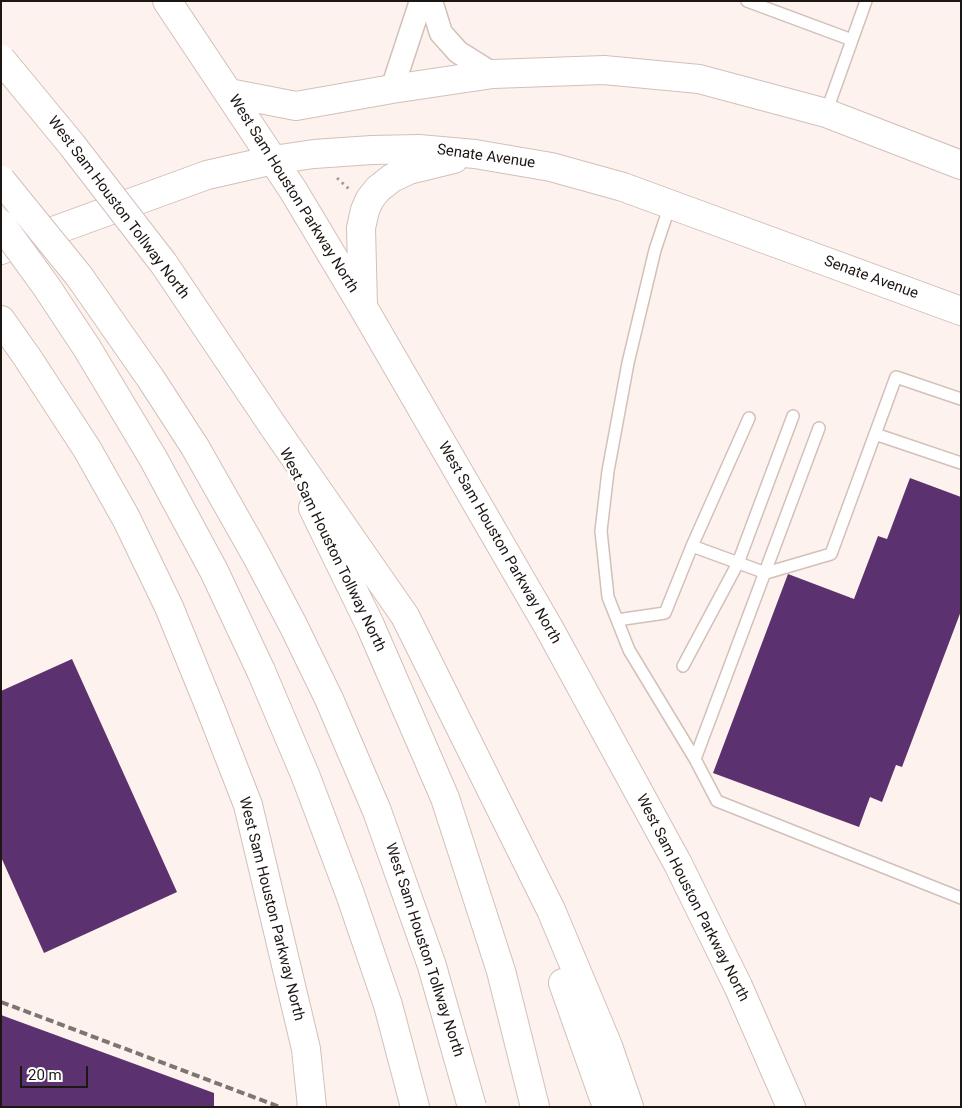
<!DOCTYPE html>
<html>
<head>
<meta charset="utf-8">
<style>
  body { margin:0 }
  #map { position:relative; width:962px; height:1108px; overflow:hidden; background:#fdf2ed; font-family:Roboto,sans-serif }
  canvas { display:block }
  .frame { position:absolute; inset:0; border:2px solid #1d1714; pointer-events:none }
  .scale { position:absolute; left:20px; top:1066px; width:68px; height:22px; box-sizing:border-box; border:2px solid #1d1714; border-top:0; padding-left:6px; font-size:15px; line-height:18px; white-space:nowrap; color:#1d1714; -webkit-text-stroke:4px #fff; paint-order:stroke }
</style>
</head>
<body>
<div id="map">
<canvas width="962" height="1108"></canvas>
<div class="frame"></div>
<div class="scale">20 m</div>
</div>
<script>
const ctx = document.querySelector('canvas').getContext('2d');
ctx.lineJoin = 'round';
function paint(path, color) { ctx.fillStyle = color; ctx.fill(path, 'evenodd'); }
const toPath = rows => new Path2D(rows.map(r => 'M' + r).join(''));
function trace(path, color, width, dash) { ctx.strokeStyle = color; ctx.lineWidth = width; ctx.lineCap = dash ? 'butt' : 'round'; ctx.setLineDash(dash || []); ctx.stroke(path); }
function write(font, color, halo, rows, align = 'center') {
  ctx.font = font + ' Roboto,sans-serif'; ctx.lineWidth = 5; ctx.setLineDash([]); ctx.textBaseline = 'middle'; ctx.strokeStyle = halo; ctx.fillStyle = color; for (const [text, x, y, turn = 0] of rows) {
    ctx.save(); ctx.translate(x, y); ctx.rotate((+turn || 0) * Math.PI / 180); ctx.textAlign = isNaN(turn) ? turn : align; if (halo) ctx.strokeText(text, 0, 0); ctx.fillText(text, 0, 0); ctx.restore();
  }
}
paint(toPath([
  [910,478,961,497,961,611,902,767,896,765,882,802,870,797,859,827,713,773,788,574,854,599,878,536,887,539],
  [72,659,177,892,44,953,1,857,1,691],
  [1,1015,214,1093,214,1107,1,1107]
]), '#5b326f');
const service = toPath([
  [747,1,852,40],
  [826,113,866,1],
  [670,205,655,250,628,363,608,471,601,531,608,597,629,650,695,759],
  [819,428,695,759,717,801,961,898],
  [875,434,961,463],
  [692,546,766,573,831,554,896,377,961,399],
  [617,620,665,613,692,546,749,418],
  [683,666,738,563,793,416]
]);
const minor = toPath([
  [431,1,441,33,458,52,493,74],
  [392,89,421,1]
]);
const secondary = toPath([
  [167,1,293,190,363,307,549,628,678,864,738,986,791,1107],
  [229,93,296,106,392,89,493,74,604,70,699,79,826,113,961,165],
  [1,250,207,175,273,160,314,154,372,150,419,149,475,154,551,167,623,187,961,311],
  [363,306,361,228,365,210,370,199,378,189,392,178,409,170,454,159],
  [1,320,27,357,87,449,126,518,169,607,211,710,248,805,306,1049,312,1107]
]);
const motorway = toPath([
  [273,426,405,616,551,910,608,1046,629,1107],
  [313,508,370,625,445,798,501,971,535,1107],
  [261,671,306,777,350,894,388,1005,415,1107],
  [563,983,607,1107]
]);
trace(service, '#d2c0b9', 14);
trace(minor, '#d2c0b9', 25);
trace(secondary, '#d2c0b9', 30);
trace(motorway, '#d2c0b9', 30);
trace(toPath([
  [337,178,349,189]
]), '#a69d99', 3, [2.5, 4]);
trace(service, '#fff', 11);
trace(minor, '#fff', 22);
trace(secondary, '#fff', 28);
trace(motorway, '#fff', 28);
trace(toPath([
  [1,1002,280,1107]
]), '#7d7571', 4, [8, 4]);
const motorwayBridge = toPath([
  [1,59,72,145,164,264,273,426],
  [1,180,79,276,151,379,195,447,255,553,293,625,329,699,377,811,432,966,472,1107],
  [1,224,46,286,87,348,153,458,214,571,261,671]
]);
trace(motorwayBridge, '#d2c0b9', 30, []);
trace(motorwayBridge, '#fff', 28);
write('15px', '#1d1714', '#fff', [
  ["Senate Avenue",486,157,8],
  ["West Sam Houston Parkway North",293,194,58],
  ["West Sam Houston Tollway North",118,208,53],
  ["Senate Avenue",871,278,20],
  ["West Sam Houston Parkway North",499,543,60],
  ["West Sam Houston Tollway North",332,550,64],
  ["West Sam Houston Parkway North",692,898,63],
  ["West Sam Houston Parkway North",271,909,76],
  ["West Sam Houston Tollway North",424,950,72]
]);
</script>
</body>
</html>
